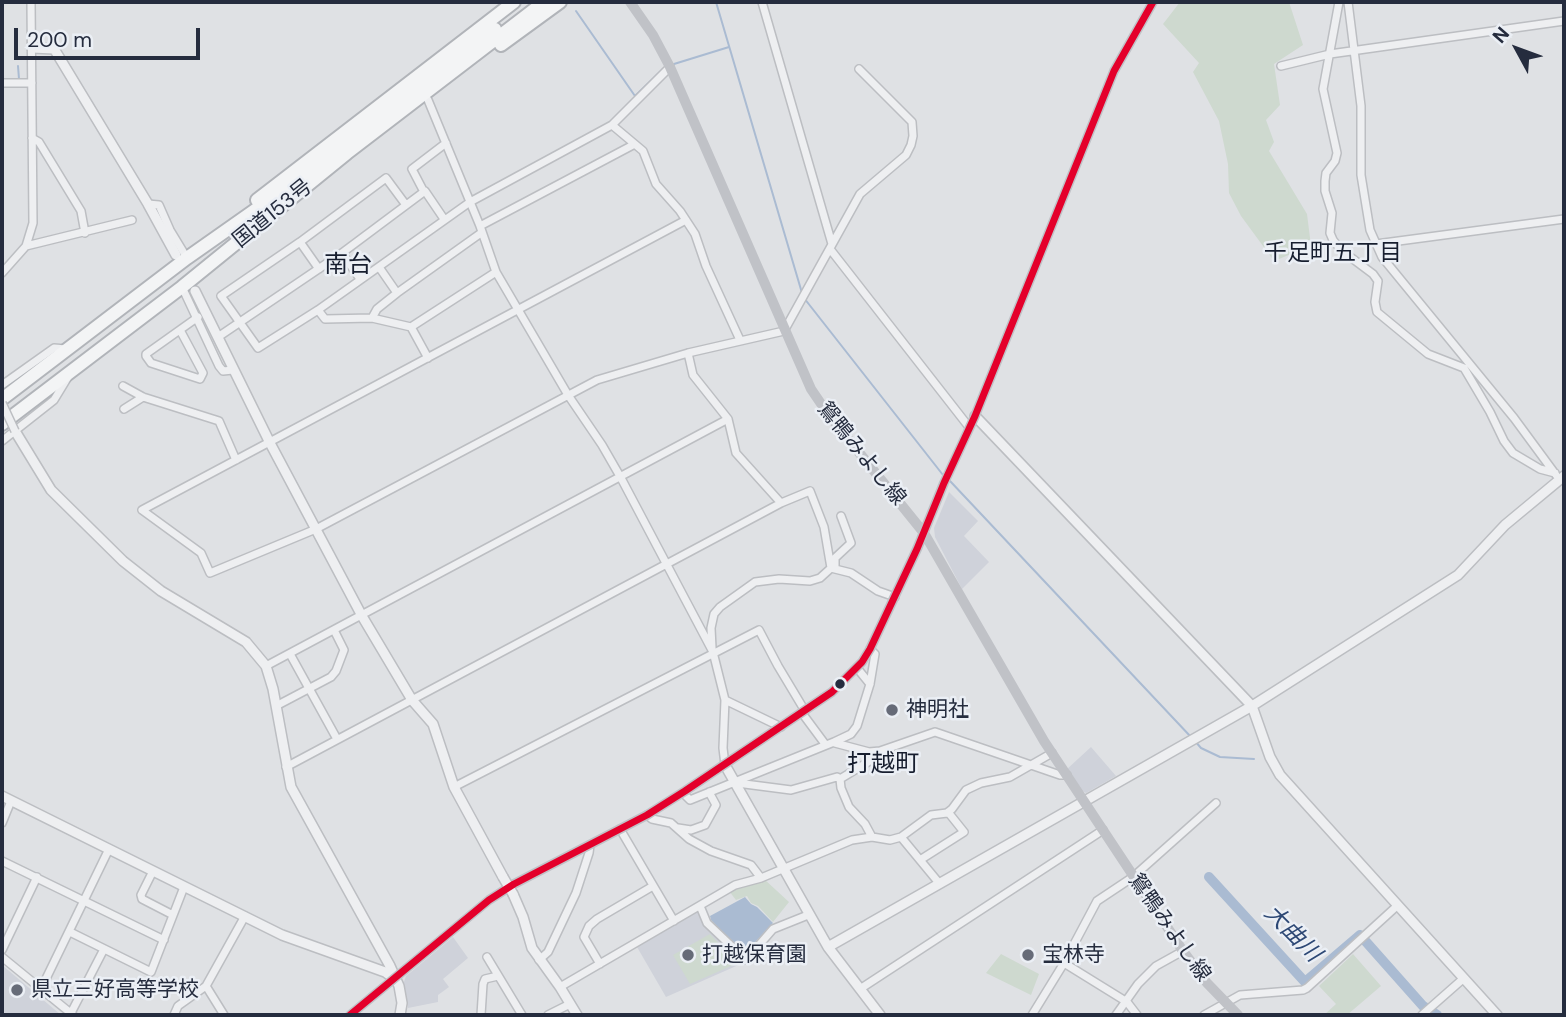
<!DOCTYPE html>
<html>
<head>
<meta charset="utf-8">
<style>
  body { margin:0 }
  #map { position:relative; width:1566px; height:1017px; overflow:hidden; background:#dfe1e4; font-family:"DM Sans",sans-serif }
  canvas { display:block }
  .frame { position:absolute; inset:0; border:4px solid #252c3e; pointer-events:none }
  .north { position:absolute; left:1482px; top:14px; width:70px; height:70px; -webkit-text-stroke:5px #ebeff5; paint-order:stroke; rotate:311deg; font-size:19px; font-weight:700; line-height:28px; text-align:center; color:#252c3e }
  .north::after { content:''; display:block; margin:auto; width:24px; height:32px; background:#252c3e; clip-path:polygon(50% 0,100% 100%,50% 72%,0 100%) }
  .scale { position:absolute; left:14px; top:28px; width:186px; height:32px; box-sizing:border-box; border:4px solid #252c3e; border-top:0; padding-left:9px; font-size:21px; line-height:24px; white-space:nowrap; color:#252c3e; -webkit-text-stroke:5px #ebeff5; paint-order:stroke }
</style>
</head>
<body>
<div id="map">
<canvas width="1566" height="1017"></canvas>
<div class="frame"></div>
<div class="north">N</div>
<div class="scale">200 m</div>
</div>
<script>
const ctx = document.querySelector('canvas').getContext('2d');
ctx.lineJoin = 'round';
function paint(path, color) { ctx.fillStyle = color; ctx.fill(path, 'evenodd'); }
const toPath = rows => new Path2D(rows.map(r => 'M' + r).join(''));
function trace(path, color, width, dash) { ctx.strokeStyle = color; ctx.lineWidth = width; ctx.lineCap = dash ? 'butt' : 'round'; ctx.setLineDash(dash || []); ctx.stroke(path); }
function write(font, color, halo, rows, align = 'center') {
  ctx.font = font + ' "DM Sans","Noto Sans JP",sans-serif'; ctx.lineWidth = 5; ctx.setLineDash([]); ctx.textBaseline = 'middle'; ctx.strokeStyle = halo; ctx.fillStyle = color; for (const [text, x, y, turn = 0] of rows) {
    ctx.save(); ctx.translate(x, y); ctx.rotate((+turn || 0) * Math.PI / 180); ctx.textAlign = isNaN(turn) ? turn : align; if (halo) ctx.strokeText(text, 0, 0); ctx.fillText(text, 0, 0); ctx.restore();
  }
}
paint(toPath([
  [949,492,978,521,964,536,989,562,962,589,935,537,934,528],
  [1091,747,1116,776,1086,793,1080,790,1066,770],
  [700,909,706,925,743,963,666,997,637,947],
  [453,937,468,958,443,979,449,987,438,995,438,1002,408,1008,404,982,406,976],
  [2,965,61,1015,2,1015]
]), '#cfd2da');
paint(toPath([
  [1180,2,1289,2,1303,45,1274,64,1280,105,1266,120,1274,142,1269,151,1307,214,1311,246,1274,261,1241,216,1229,193,1228,164,1219,121,1193,72,1199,63,1163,24],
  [764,879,789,902,773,922,758,906,751,903,747,896,736,900,729,891],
  [710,934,738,963,690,984,673,955],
  [1001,954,1039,974,1031,995,986,973],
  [1353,954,1381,986,1347,1015,1324,1015,1336,1004,1319,986]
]), '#ced9cf');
paint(toPath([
  [745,897,751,904,757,907,773,923,745,953,742,953,711,920,710,916]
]), '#aabbd2');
trace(toPath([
  [716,2,802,293],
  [576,11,635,96,663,69],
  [674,64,729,47],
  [18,66,19,79],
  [804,298,943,475],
  [950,481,1191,737],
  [1195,741,1201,748,1220,757,1254,759]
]), '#aabbd2', 2);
trace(toPath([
  [1209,877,1305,982,1360,935,1423,1006,1437,1015]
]), '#aabbd2', 10);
const minor = toPath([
  [762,2,832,244],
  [1339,2,1323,89,1337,153,1335,161,1326,173,1325,181,1325,191,1332,213,1330,233,1333,240,1341,250,1373,274,1378,281,1375,302,1377,312,1428,354,1464,368,1490,412,1504,441,1513,453,1540,469,1555,473],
  [1348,2,1361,106,1361,175,1370,230,1382,257,1514,418,1556,475],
  [1281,66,1330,54,1564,21],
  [2,83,32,83],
  [428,100,480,226,496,272,568,395,602,445,621,478,713,652,725,700,723,748,725,765],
  [612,125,643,151,656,184,680,211,695,234,706,266,740,340],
  [32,138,39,142,81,211,85,233],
  [424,192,412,169,446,143],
  [148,204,159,205,170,230,187,258],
  [406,205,386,178,300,242,221,296,258,348,318,310,470,202,612,125,670,67],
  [686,220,142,510,201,553,210,573,316,529,597,380,688,353,784,331,860,194,906,155,911,145,913,136,912,122,859,69],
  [480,226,633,145],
  [300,242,319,269],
  [1376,244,1564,219],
  [26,246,132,220],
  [830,249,969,427],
  [342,253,360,279],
  [379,267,397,293],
  [2,273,26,246,33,223,31,2],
  [182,287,219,366,223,371,233,370],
  [318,310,325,319,372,318,411,327,428,358],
  [372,318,377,309,397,293,481,233],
  [411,327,496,272],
  [180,330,203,373,200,379,151,363,146,356,146,354,198,317],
  [218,337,342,253,425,191,444,219],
  [2,385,54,348,66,349],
  [123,386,143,397,219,421,236,460],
  [124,409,143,397],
  [2,441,54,400,68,377],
  [781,503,810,491,824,527,831,568],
  [835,568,835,558,851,543,841,516],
  [712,648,711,628,714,614,720,607,755,582,779,579,810,581,820,578,831,568,851,573,878,591,895,597],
  [290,654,337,739],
  [266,666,728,419],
  [857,668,870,684],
  [725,700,781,727],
  [276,706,331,677,336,671,344,650,334,630],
  [802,713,825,744],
  [835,743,869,752,880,751,935,732,1060,775,1067,775],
  [286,767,781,503,736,453,728,419,693,375,688,353],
  [840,779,841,788,849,807,865,824,872,837],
  [737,783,791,790,837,777,840,779,878,756,880,751],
  [454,787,759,630,778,666,805,711],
  [683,793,690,800,834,742,851,734,857,726,870,684,875,654,870,649],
  [647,815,652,819,671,823,689,839,711,851,751,865,761,878],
  [2,823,11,801],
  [678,828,691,830,705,825,716,805,709,792],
  [620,829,674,921],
  [901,837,939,883],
  [920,860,964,832,948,812],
  [2,861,164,940],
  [153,871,141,895,142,899,173,915],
  [700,906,707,923,746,960,773,929,808,915],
  [70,932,151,972,184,887],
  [2,950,37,877],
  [2,957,73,1015],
  [487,957,522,1015],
  [539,960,548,952,576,893,589,853,590,845],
  [1064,963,1127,1002,1137,1015],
  [600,964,584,937,589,926,597,919,653,886],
  [560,987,735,885,761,878,852,840,872,837,890,840,901,837,931,815,947,813,952,809,966,790,981,783,1010,777,1052,753],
  [41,989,109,849],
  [860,989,1103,830],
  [71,1013,104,949],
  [174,1015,178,1006,206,986],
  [224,1015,206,986,245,916],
  [481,1015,483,984,485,979,498,976],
  [548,1015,570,1004],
  [1032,1015,1064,963,1097,901,1133,877,1216,803],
  [1116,1015,1138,984,1156,966,1183,951],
  [1204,1015,1240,995,1303,990,1307,988,1398,905],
  [1422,1015,1464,978]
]);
const tertiary = toPath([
  [32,48,54,49,56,52,148,204,176,255],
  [195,291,270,443,362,616,412,700,433,724,454,787,503,877],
  [975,416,1252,706,1270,757,1280,775,1497,1015],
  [15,431,51,490,123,561,161,591,246,642,266,666,273,689,291,787,390,966,399,986,402,1003,400,1015],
  [725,765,828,947,880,1015],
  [2,796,282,935,385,972,393,978],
  [513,894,523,917,532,948,560,987,577,1015],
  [828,947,1252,706,1458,575,1505,525,1564,476]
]);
const trunk = toPath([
  [501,45,560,2],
  [257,200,514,2],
  [2,399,187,258,295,182,495,29],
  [2,424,182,287,347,153,544,2]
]);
trace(minor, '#bcbec2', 10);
trace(tertiary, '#bcbec2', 12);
trace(trunk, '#b1b4b9', 16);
trace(minor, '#eeeff1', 7);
trace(tertiary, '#eeeff1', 9);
trace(toPath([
  [630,2,653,35,670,67,811,389,828,414,924,533,1044,741,1183,951,1207,983,1238,1015],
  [350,1015,489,900,514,884,647,815,685,791,832,692,862,662,870,649,917,549,944,483,975,416,1114,71,1153,2]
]), '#c0c2c7', 10);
trace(trunk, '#f3f4f5', 12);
const minorBridge = toPath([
  [2,403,15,431]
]);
const tertiaryBridge = toPath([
  [503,877,513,894]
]);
trace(minorBridge, '#bcbec2', 10, []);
trace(tertiaryBridge, '#bcbec2', 12, []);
trace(minorBridge, '#eeeff1', 7);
trace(tertiaryBridge, '#eeeff1', 9);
trace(toPath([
  [350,1015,489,900,514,884,647,815,685,791,832,692,862,662,870,649,917,549,944,483,975,416,1114,71,1153,2]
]), '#e4002b', 7);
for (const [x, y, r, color] of [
  [840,684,6,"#252c3e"],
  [892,710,7,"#666b78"],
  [688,955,7,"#666b78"],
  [1028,955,7,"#666b78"],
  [17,990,7,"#666b78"]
]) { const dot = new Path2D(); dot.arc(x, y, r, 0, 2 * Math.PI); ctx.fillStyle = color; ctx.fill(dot); trace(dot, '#ebeff5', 2.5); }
write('21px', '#252c3e', '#ebeff5', [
  ["国道153号",273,214,-39],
  ["鴛鴨みよし線",861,454,51],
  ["鴛鴨みよし線",1169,928,55]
]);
write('21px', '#252c3e', '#ebeff5', [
  ["神明社",906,710],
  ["打越保育園",702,955],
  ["宝林寺",1042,955],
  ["県立三好高等学校",31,990]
], 'left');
write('23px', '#171e2f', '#ebeff5', [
  ["千足町五丁目",1333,254]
]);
write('italic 23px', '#2d4875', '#ebeff5', [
  ["大曲川",1292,934,45]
]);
write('24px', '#171e2f', '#ebeff5', [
  ["南台",348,266],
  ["打越町",883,765]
]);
</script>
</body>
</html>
